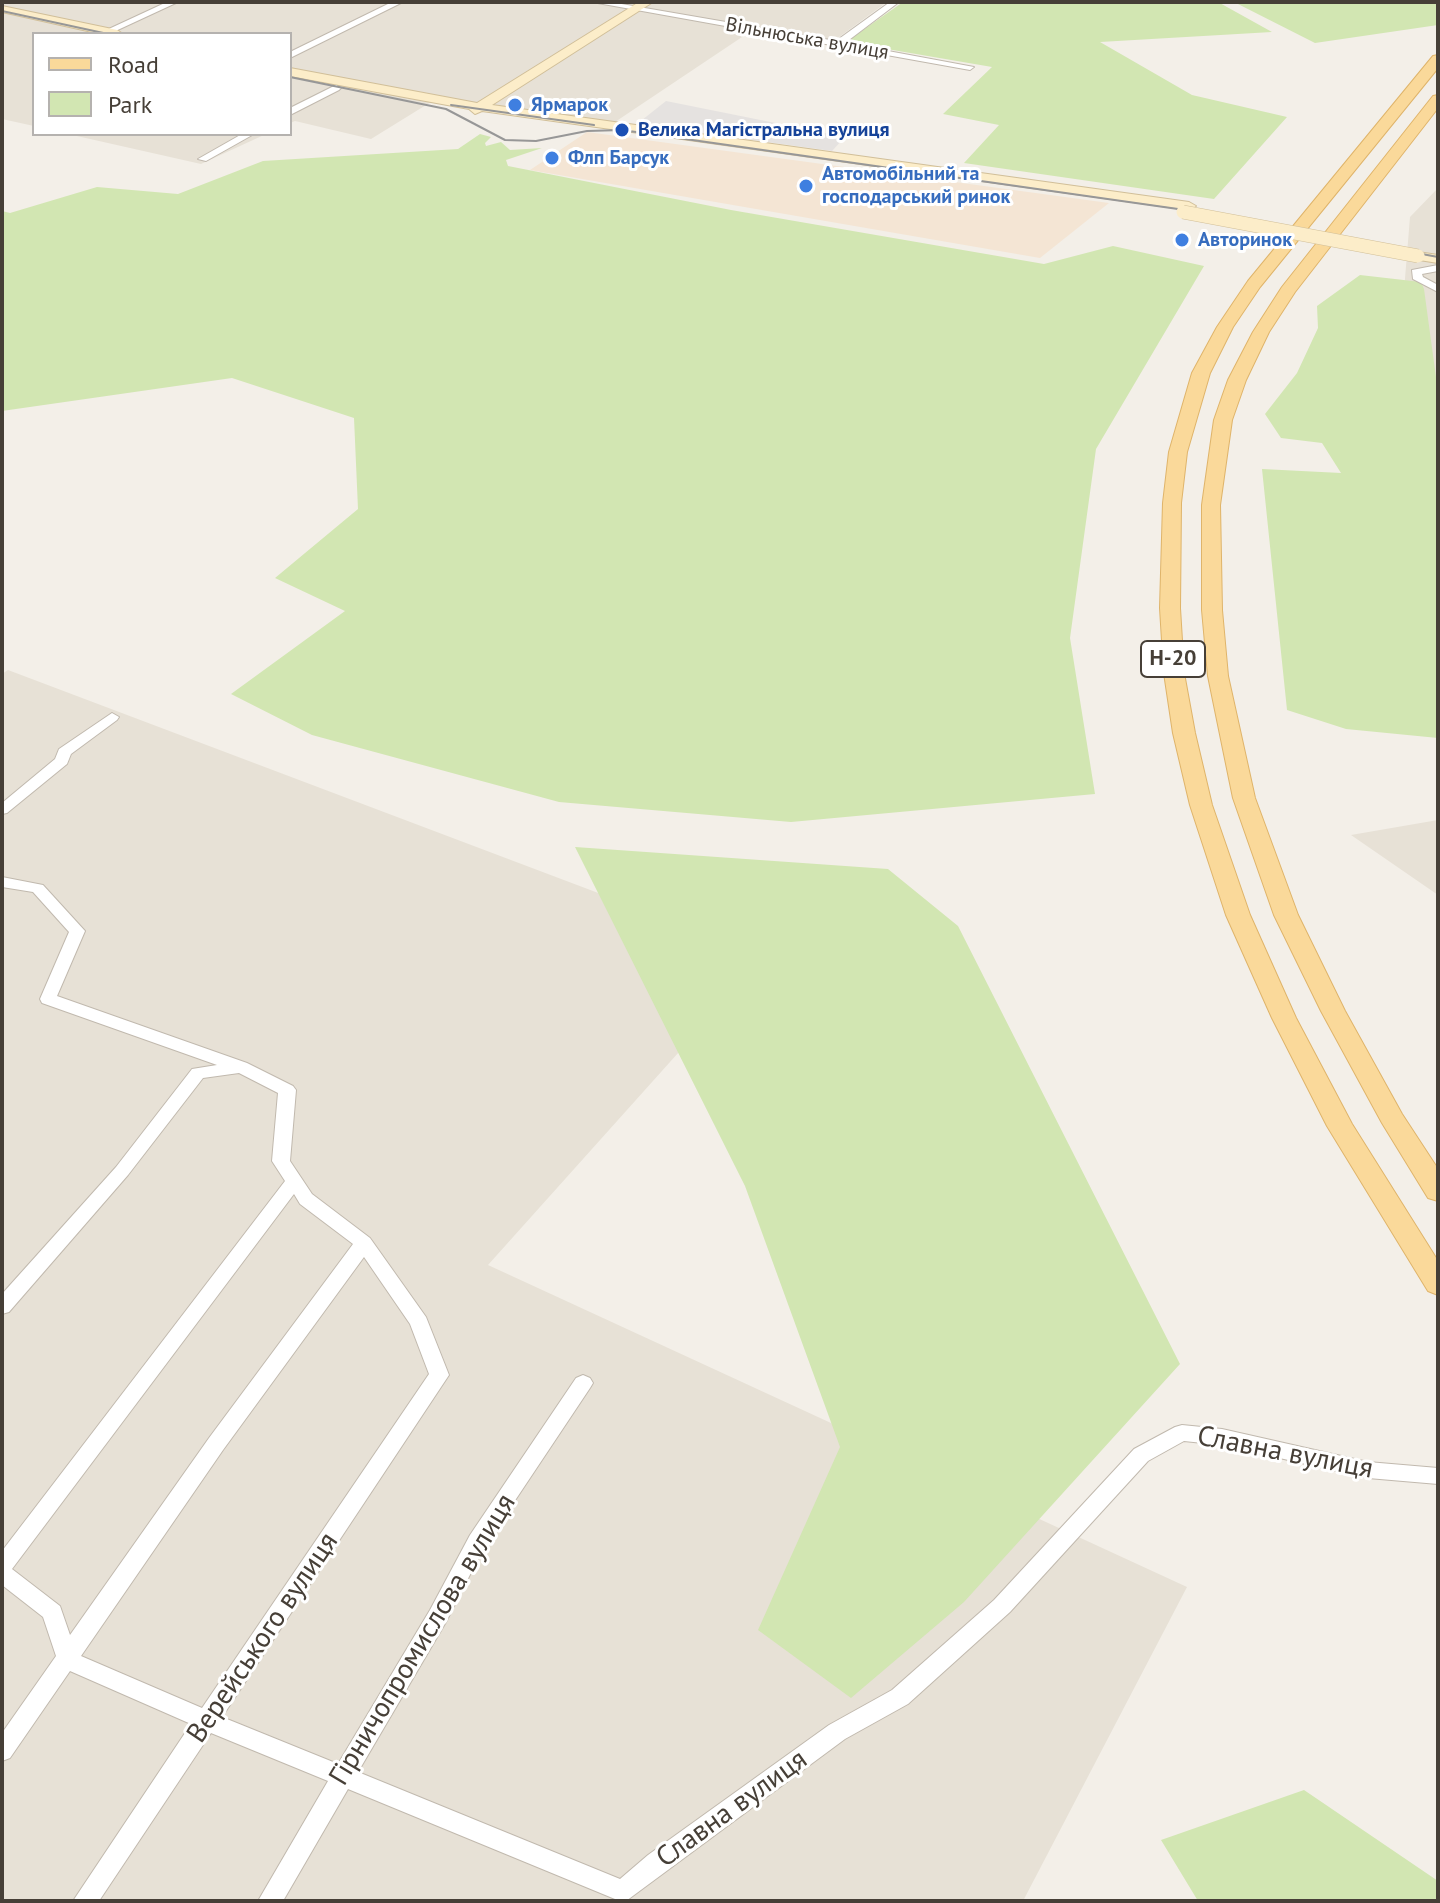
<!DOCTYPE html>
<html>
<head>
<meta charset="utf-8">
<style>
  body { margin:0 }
  #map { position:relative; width:1440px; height:1903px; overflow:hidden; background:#f3efe8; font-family:"PT Sans",sans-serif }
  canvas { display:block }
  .frame { position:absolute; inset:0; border:4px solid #463f37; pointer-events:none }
  .legend { position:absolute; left:32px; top:32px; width:260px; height:104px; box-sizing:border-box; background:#fff; border:2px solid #b5b2af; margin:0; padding:10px 14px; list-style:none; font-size:24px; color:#463f37 }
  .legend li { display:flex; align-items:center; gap:16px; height:40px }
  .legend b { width:40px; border:2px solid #b5b2af }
</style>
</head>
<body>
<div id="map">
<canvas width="1440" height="1903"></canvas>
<div class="frame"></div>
<ul class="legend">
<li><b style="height:10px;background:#fad99a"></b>Road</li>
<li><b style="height:22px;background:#d2e6b2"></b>Park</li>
</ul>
</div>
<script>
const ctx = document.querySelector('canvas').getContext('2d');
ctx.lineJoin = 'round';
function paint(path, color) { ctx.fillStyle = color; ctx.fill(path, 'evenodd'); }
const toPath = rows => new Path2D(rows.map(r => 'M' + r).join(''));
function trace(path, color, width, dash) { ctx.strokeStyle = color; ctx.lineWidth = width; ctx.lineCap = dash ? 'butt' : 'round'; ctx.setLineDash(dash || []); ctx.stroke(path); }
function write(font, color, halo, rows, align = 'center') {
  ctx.font = font + ' "PT Sans",sans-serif'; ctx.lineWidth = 6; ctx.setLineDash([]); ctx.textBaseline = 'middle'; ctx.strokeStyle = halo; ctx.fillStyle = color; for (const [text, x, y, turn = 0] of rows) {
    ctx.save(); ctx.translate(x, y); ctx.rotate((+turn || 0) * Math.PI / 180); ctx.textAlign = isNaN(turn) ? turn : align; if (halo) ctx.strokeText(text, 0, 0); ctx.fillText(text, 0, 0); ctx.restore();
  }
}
paint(toPath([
  [2,2,887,2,835,40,757,27,615,122,439,97,371,139,295,121,290,123,290,34,34,34,34,126,2,119],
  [68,134,266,134,201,164],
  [1438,188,1438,492,1388,487,1410,217],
  [8,670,765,956,488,1265,1187,1587,1023,1901,2,1901,2,674],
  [1438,820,1438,895,1351,835]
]), '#e7e1d6');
paint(toPath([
  [587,132,1109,203,1040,258,530,170]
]), '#f4e5d4');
paint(toPath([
  [903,2,1218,2,1272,32,1100,42,1192,95,1287,117,1214,199,964,163,999,125,943,114,992,67,846,42],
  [1234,2,1438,2,1438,25,1315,43],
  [480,134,491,137,485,143,486,146,501,142,510,150,542,148,506,160,508,166,731,210,1044,264,1113,246,1204,266,1096,449,1070,638,1095,794,791,822,559,802,312,735,231,694,345,611,275,578,358,509,354,418,232,378,2,411,2,211,10,213,97,187,178,194,263,161,458,149],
  [1360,275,1421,282,1424,289,1438,392,1438,738,1346,729,1287,710,1262,469,1341,473,1322,443,1281,438,1265,414,1297,373,1318,328,1317,306],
  [575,847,888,869,958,926,1180,1364,964,1602,851,1698,758,1630,840,1447,745,1186],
  [1304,1790,1438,1881,1438,1901,1198,1901,1161,1840]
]), '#d2e6b2');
paint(toPath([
  [666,101,845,137,832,151,637,124]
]), '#e5e2e0');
const street = toPath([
  [167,2,178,2,109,34,98,34,167,2],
  [392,2,403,2,290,58,290,52,392,2],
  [592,2,610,2,836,41,890,2,899,2,845,43,974,67,970,70,592,2],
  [336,85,341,88,339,90,290,115,290,108,336,85],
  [242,134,254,134,206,161,198,159,242,134],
  [1438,265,1438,271,1422,274,1423,277,1438,285,1438,292,1413,279,1412,270,1438,265],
  [112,713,119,717,117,720,71,754,67,764,7,813,2,814,2,803,55,759,59,749,112,713],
  [2,877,43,885,85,931,57,996,247,1063,293,1086,296,1090,290,1161,312,1194,370,1238,426,1317,449,1375,222,1717,338,1764,430,1610,470,1535,576,1378,583,1375,590,1378,593,1383,590,1388,484,1547,446,1622,358,1772,620,1879,648,1855,829,1725,892,1690,994,1600,1134,1449,1175,1427,1182,1425,1222,1429,1368,1462,1438,1468,1438,1484,1368,1478,1222,1445,1184,1441,1148,1461,1010,1612,908,1704,845,1739,626,1901,615,1899,348,1789,283,1901,258,1901,328,1781,211,1733,99,1901,73,1901,191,1724,70,1671,10,1758,2,1761,2,1733,56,1656,43,1617,2,1585,2,1551,285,1181,272,1161,278,1093,239,1073,203,1078,128,1175,9,1312,2,1314,2,1294,116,1167,192,1069,217,1065,42,1003,40,999,69,932,33,892,2,887,2,877],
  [294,1194,300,1204,353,1244,209,1438,70,1635,60,1606,12,1569,294,1194],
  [364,1257,410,1324,429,1374,202,1708,81,1656,223,1450,364,1257]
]);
const secondary = toPath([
  [639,2,653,2,492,105,1189,202,1196,206,1189,210,482,111,475,114,469,109,290,76,290,68,477,103,639,2],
  [2,6,117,30,123,34,101,34,2,12,2,6],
  [1418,252,1438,255,1438,263,1413,259,1413,253,1418,252]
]);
const primary = toPath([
  [1438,55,1438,68,1260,287,1233,327,1210,373,1187,452,1181,503,1180,608,1184,673,1195,733,1212,805,1250,915,1296,1018,1352,1124,1438,1261,1438,1295,1428,1291,1327,1126,1272,1018,1226,915,1190,805,1173,733,1164,673,1160,608,1163,503,1169,452,1192,373,1217,327,1248,281,1433,56,1438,55],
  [1438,95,1438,108,1295,292,1269,332,1246,380,1232,420,1220,505,1222,610,1228,676,1255,798,1298,915,1345,1011,1402,1114,1438,1169,1438,1201,1428,1198,1382,1123,1321,1011,1274,915,1233,798,1208,676,1202,610,1202,505,1214,420,1228,380,1253,332,1282,287,1433,96,1438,95]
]);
trace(street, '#c1b9ae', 2);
trace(secondary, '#d1bf99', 2);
trace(primary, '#dfb46a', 2);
paint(street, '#fff');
paint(secondary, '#fcedc9');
paint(primary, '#fad99a');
trace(toPath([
  [2,11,108,34],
  [290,77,446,109,505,140,536,141,587,131,622,130,1185,210,1438,257],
  [451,105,594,125]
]), '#979797', 2);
const secondaryBridge = toPath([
  [1183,212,1418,256]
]);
trace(secondaryBridge, '#d1bf99', 14, []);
trace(secondaryBridge, '#fcedc9', 13);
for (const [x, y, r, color] of [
  [515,105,8,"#3f7fe0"],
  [622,130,8,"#1a4fb4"],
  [552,158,8,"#3f7fe0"],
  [806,186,8,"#3f7fe0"],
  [1182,240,8,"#3f7fe0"]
]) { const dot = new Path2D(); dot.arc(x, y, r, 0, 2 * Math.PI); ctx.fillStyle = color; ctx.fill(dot); trace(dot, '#fff', 3); }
write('20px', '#463f37', '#fff', [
  ["Вільнюська вулиця",807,39,10]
]);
write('bold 20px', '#366cbe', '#fff', [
  ["Ярмарок",531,105],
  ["Флп Барсук",568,158],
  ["Автомобільний та",822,174],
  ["господарський ринок",822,197],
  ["Авторинок",1198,240]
], 'left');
write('bold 20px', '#164399', '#fff', [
  ["Велика Магістральна вулиця",638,130]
], 'left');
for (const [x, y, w] of [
  [1173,659,64]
]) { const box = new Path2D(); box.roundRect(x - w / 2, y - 18, w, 36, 6); ctx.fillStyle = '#fff'; ctx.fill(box); trace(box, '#463f37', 2); }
write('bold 22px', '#463f37', null, [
  ["Н-20",1173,659]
]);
write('28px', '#463f37', '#fff', [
  ["Славна вулиця",1285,1453,11],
  ["Верейського вулиця",263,1638,-56],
  ["Гірничопромислова вулиця",423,1640,-59],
  ["Славна вулиця",732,1809,-36]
]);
</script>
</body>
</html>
